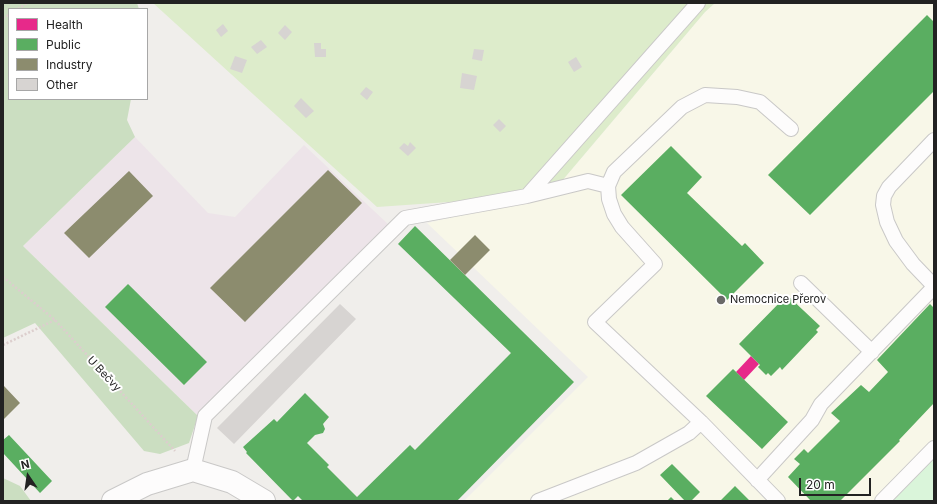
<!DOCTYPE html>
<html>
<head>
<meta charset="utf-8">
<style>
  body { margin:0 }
  #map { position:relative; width:937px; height:504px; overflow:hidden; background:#f0eeeb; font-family:Inter,sans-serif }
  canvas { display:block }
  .frame { position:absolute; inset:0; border:4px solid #222; pointer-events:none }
  .legend { position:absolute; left:8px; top:8px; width:140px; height:92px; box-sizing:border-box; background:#fff; border:1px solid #a7a7a7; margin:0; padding:5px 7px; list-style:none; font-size:12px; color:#222 }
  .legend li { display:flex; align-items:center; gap:8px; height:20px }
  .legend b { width:20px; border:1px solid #a7a7a7 }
  .north { position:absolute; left:8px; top:456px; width:40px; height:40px; -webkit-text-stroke:3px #fff; paint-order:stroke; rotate:347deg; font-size:11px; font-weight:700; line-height:16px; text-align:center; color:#222 }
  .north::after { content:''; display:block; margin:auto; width:14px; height:18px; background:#222; clip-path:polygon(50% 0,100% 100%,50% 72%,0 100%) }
  .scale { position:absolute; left:799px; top:478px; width:72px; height:18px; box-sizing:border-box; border:2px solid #222; border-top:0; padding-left:5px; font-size:12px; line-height:14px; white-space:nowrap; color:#222; -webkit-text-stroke:3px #fff; paint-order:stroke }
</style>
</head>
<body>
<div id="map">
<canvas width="937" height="504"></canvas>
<div class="frame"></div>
<ul class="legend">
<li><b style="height:11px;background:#e7298a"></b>Health</li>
<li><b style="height:11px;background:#5aae61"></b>Public</li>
<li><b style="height:11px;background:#8c8c6e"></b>Industry</li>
<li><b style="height:11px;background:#d7d4d2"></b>Other</li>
</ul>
<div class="north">N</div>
<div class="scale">20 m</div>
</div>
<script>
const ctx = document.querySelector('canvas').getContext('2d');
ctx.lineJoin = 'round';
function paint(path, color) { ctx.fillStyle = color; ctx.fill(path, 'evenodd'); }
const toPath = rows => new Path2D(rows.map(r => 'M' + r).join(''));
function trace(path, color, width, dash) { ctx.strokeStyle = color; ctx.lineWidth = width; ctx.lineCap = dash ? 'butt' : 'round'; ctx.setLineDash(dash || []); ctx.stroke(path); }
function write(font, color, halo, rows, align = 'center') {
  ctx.font = font + ' Inter,sans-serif'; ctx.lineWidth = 4; ctx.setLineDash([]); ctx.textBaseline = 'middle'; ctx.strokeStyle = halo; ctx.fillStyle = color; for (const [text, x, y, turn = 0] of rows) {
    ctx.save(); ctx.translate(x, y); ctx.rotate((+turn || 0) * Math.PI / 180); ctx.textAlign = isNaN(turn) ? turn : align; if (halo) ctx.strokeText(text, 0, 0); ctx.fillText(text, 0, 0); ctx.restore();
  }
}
paint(toPath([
  [135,137,208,213,235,217,304,145,390,226,198,416,23,246]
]), '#ede4e9');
paint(toPath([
  [715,3,934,3,934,501,464,501,588,377,427,223,550,195,705,12]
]), '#f8f7e8');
paint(toPath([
  [153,3,715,3,705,12,550,195,377,207]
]), '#ddeccb');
paint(toPath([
  [3,3,137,3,139,9,9,9,9,99,131,99,127,120,135,137,23,246,198,416,189,443,160,454,144,451,35,323,3,338],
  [3,478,20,486,31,501,3,501]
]), '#cbdec1');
paint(toPath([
  [934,457,934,501,889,501]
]), '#daf5da');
paint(toPath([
  [751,356,759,364,744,380,736,372]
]), '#e7298a');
paint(toPath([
  [927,15,934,22,934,91,810,215,768,175],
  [671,146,702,177,687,193,742,246,745,243,764,263,727,300,621,195],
  [415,226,574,382,457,501,303,501,298,496,293,501,246,453,247,452,243,447,274,419,277,422,305,393,329,417,323,424,325,429,323,433,315,435,307,443,329,465,327,467,357,497,410,445,415,450,511,353,398,244],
  [128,284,207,362,184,385,105,307],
  [787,295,820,326,816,330,818,332,782,370,780,367,771,376,768,373,766,375,758,367,760,365,739,344],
  [930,304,934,308,934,403,899,440,900,441,840,501,811,501,788,477,800,464,794,459,804,449,808,453,840,421,831,413,861,385,869,392,888,372,877,360],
  [733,369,788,422,762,449,706,396],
  [9,435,52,481,40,493,3,453,3,440],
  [672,464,700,492,691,501,685,501,660,475],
  [735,486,750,501,720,501],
  [671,497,675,501,667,501]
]), '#5aae61');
paint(toPath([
  [328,170,362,203,245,322,210,288],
  [129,171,153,196,89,258,64,233],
  [475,235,490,250,465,275,450,260],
  [4,386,20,403,3,420,3,387]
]), '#8c8c6e');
paint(toPath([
  [223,24,228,31,221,37,216,30],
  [285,25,292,32,285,40,278,33],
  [261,40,267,47,257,54,251,47],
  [314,43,321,43,321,49,326,49,326,57,315,57],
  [474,49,484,50,482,61,472,59],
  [235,56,247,60,242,73,230,69],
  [576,57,582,67,574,72,568,62],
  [462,73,477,76,474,90,460,88],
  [366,87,373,92,367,100,360,94],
  [301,98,314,111,306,118,294,106],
  [499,119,506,126,500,132,493,125],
  [410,142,416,148,408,156,399,148,404,143,408,146],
  [340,304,356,319,234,444,217,428]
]), '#d7d4d2');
const service = toPath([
  [934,140,889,187,884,196,883,205,887,222,896,241,913,264,934,286],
  [527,196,698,3],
  [801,283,872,352],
  [193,470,205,416,405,218,527,196,588,181,608,186],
  [757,480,812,420,821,404,934,287],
  [538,501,636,463,689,433,701,422],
  [778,501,701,422,595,322,655,264,622,227,614,214,609,199,608,186,614,172,682,107,705,95,737,97,760,102,791,129],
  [882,501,934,448]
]);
const minor = toPath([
  [113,501,147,484,193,470,232,482,264,501]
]);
trace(service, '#c9c8c7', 16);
trace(minor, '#c9c8c7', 24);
trace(toPath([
  [18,9,27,3],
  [3,18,9,15],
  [3,277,55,320,175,451],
  [3,345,55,320]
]), '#dccecd', 2.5, [2, 2]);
trace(service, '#fdfcfc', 14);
trace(minor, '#fdfcfc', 22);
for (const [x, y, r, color] of [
  [721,300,5,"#6a6968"]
]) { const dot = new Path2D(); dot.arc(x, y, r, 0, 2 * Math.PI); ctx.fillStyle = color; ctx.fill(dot); trace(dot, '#fff', 1.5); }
write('11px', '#222', '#fff', [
  ["Nemocnice Přerov",730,300]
], 'left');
write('11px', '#222', '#fff', [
  ["U Bečvy",104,374,47]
]);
</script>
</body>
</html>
